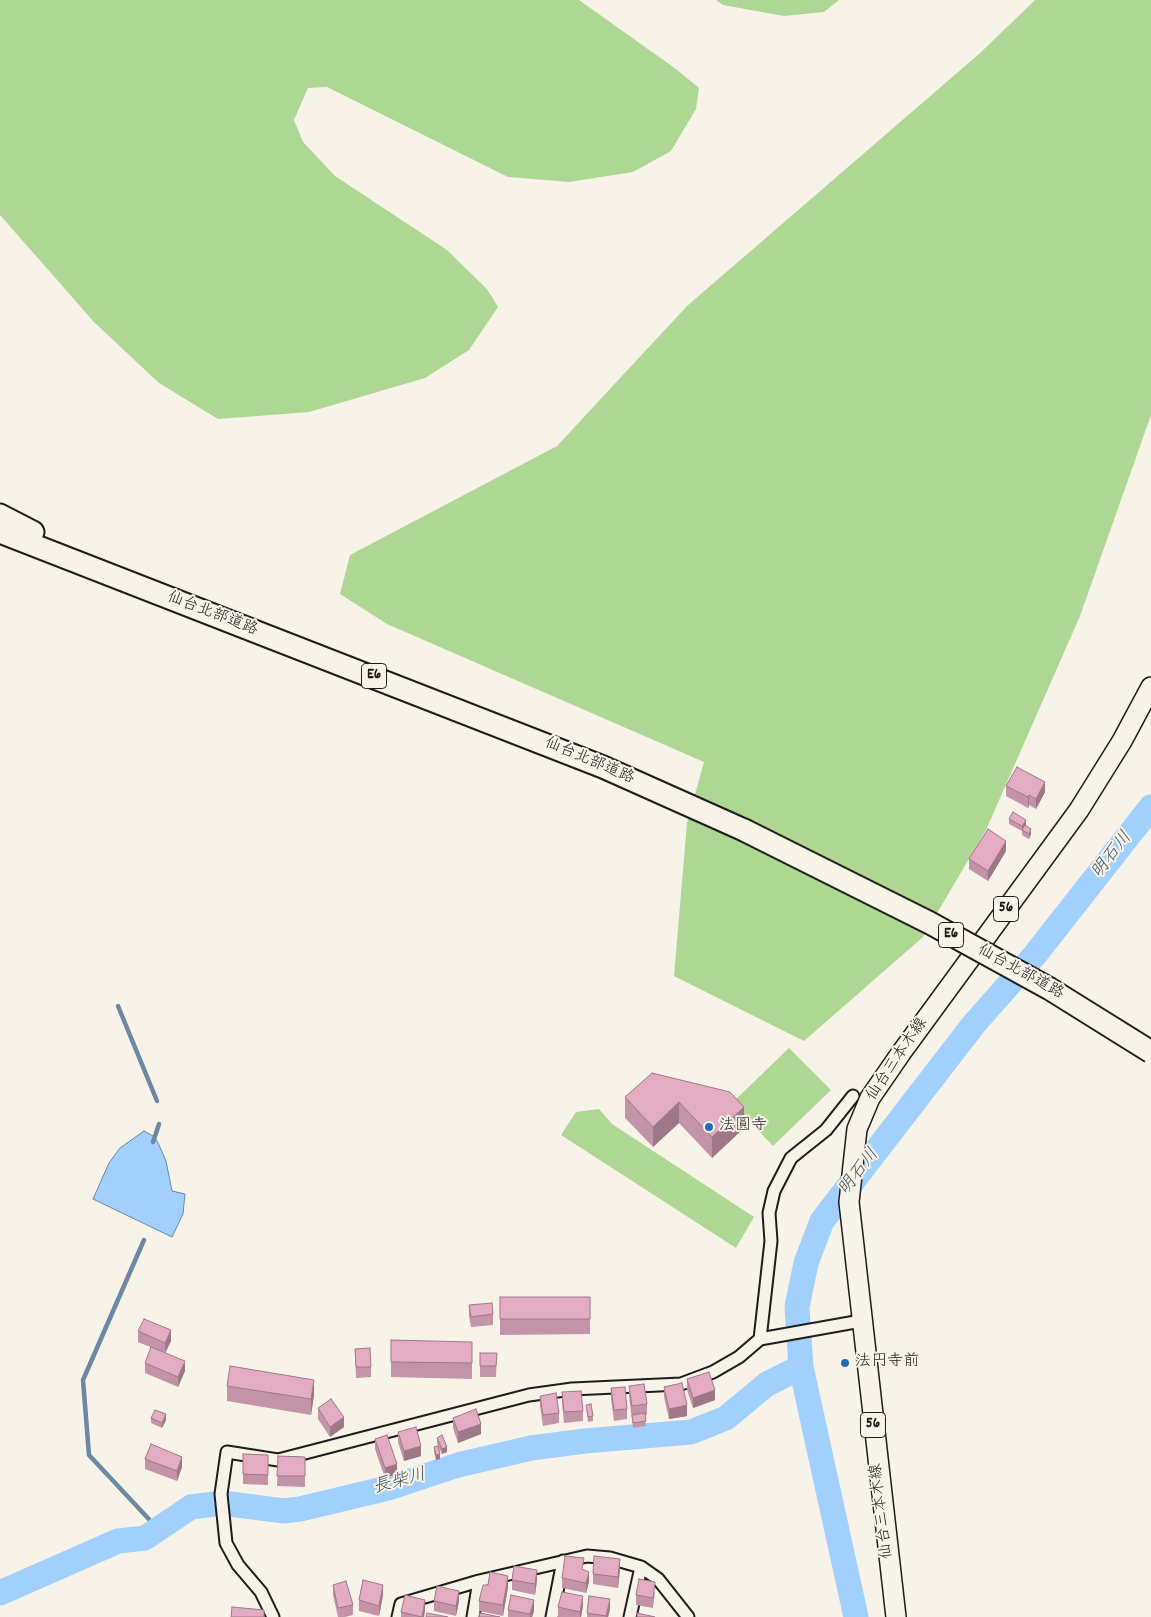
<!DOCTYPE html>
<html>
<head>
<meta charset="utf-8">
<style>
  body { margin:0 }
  canvas { display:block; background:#f7f3e8 }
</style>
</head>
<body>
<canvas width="1151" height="1617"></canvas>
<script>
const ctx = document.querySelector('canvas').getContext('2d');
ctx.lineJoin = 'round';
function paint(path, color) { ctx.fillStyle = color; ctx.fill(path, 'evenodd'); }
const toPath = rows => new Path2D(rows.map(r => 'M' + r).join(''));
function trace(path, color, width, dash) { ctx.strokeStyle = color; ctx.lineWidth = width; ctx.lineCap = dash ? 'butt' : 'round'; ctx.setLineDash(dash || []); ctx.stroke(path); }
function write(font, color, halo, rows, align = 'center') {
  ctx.font = font + ' Dekko,"Klee One",sans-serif'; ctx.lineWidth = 4; ctx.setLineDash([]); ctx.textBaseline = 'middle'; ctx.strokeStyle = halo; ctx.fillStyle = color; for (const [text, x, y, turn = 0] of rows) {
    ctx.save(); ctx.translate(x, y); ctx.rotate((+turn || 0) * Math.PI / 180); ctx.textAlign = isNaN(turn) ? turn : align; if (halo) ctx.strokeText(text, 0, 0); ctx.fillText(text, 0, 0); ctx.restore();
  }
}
paint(toPath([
  [0,0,579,0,676,69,699,88,696,109,671,151,633,172,569,182,508,177,327,87,308,88,294,120,303,142,335,176,447,250,487,289,498,307,469,350,425,378,309,412,218,419,159,383,94,322,0,215],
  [716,0,839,0,824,12,784,16,723,5],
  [1035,0,1151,0,1151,415,1080,616,986,830,923,937,804,1041,674,976,687,823,704,762,387,624,340,594,350,555,557,446,687,306,979,54],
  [789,1048,831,1090,773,1146,732,1103],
  [599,1109,612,1124,754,1217,736,1248,561,1135,576,1112]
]), '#aed794');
const water = toPath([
  [144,1131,155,1137,159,1145,166,1161,172,1191,185,1194,183,1214,172,1237,93,1199,109,1163,120,1148,144,1131]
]);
paint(water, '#a2d0fd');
trace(water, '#6c88a3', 1);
trace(toPath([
  [118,1006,157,1101],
  [153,1142,159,1124],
  [144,1240,83,1380,89,1455,159,1530]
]), '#6c88a3', 4.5);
trace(toPath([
  [0,1593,118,1541,145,1538,191,1507,222,1503,284,1511,300,1509,392,1487,458,1465,531,1448,585,1441,691,1432,726,1418,767,1384,801,1367],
  [856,1617,801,1367,797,1307,806,1263,822,1221,974,1024,1034,956,1151,807]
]), '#a2d0fd', 25);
const minor = toPath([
  [760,1339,861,1321],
  [273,1617,261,1592,238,1565,226,1543,221,1494,227,1452,278,1460,529,1395,572,1389,681,1384,713,1372,739,1357,760,1339,771,1241,769,1213,774,1191,791,1158,826,1130,853,1096],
  [398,1617,401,1604,479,1581,587,1556,610,1558,641,1567,658,1579,688,1617],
  [473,1617,479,1581],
  [552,1617,563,1561],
  [630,1617,641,1567]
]);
const primary = toPath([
  [896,1617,849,1202,857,1129,870,1098,901,1053,1079,810,1122,741,1151,687]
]);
const motorway = toPath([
  [0,515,33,532],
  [0,532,603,767,744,830]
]);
trace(minor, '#1c1c1c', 15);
trace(primary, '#1c1c1c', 22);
trace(motorway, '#1c1c1c', 25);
trace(minor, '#f7f3e8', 11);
trace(primary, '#f7f3e8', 19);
trace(motorway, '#f7f3e8', 21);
const motorwayBridge = toPath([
  [744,830,930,923,1050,989,1151,1052]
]);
trace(motorwayBridge, '#1c1c1c', 25, []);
trace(motorwayBridge, '#f7f3e8', 21);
paint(toPath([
  [1006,786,1045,792,1036,809,1029,805,1028,808,1006,796],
  [1009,819,1026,825,1025,826,1031,834,1029,839,1022,835,1022,831,1009,824],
  [1006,851,988,881,969,869,969,859],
  [625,1097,744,1107,744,1128,712,1158,679,1123,653,1147,625,1118],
  [500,1297,590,1297,590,1334,500,1335],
  [469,1305,493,1314,493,1325,471,1327,469,1316],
  [138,1331,171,1341,165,1353,138,1342],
  [472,1342,472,1379,391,1377,391,1362],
  [355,1349,371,1367,371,1377,356,1378],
  [480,1353,497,1353,496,1377,480,1377],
  [145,1363,185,1371,178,1387,145,1373],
  [687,1379,715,1400,693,1408,687,1390],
  [227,1386,314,1395,311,1415,227,1401],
  [629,1386,647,1404,647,1415,645,1415,646,1426,633,1428,629,1396],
  [664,1387,687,1416,669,1419,664,1397],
  [611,1388,627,1409,627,1419,614,1421,611,1399],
  [562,1392,583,1411,583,1421,564,1423,562,1403],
  [540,1396,559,1413,559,1423,543,1426,540,1406],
  [586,1405,593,1416,593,1421,588,1422],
  [318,1408,344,1427,330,1437,318,1419],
  [151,1418,166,1420,162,1428,151,1423],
  [453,1418,481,1434,458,1443,453,1428],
  [398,1432,421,1456,404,1461,398,1442],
  [437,1438,447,1452,442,1454,438,1446,440,1459,436,1460,434,1452,434,1447,438,1446,437,1443],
  [375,1439,397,1474,385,1478,375,1449],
  [243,1454,268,1455,268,1485,243,1484],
  [278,1456,305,1457,305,1487,277,1486],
  [145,1459,182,1467,177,1481,145,1469],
  [584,1569,589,1582,586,1593,562,1588,562,1578],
  [620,1569,618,1588,593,1584,593,1574],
  [512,1580,537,1580,535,1595,512,1590],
  [333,1585,353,1605,353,1615,345,1617,338,1617,333,1595],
  [488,1585,508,1587,503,1616,479,1611,479,1601],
  [655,1592,653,1608,636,1605,636,1595],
  [383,1595,379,1616,359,1611,359,1600],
  [434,1601,459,1601,456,1616,434,1611],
  [583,1606,581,1617,558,1617,558,1607],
  [610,1609,608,1617,587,1617,587,1613],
  [425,1610,424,1617,401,1617,401,1612],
  [508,1610,534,1611,532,1617,508,1617]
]), '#c394a8');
paint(toPath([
  [1045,782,1045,792,1036,809,1036,799],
  [1029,795,1029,805,1028,808,1028,797],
  [1026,820,1026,825,1022,831,1022,826],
  [1031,829,1031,834,1029,839,1029,834],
  [1006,841,1006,851,988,881,988,871],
  [679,1102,679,1123,653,1147,653,1127],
  [744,1107,744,1128,712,1158,712,1137],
  [171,1330,171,1341,165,1353,165,1343],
  [185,1361,185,1371,178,1387,178,1377],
  [314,1380,314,1395,311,1415,311,1399],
  [715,1390,715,1400,693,1408,693,1398],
  [687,1405,687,1416,669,1419,669,1409],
  [166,1414,166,1420,162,1428,162,1423],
  [344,1417,344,1427,330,1437,330,1427],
  [481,1424,481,1434,458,1443,458,1432],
  [421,1446,421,1456,404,1461,404,1451],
  [447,1447,447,1452,442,1454,442,1449],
  [440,1454,440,1459,436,1460,436,1455],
  [182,1457,182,1467,177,1481,177,1471],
  [397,1464,397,1474,385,1478,385,1468],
  [620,1559,620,1569,618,1588,618,1577],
  [537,1570,537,1580,535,1595,535,1584],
  [589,1572,589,1582,586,1593,586,1583],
  [508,1576,508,1587,503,1616,503,1605],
  [383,1585,383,1595,379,1616,379,1606],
  [459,1591,459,1601,456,1616,456,1606],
  [583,1596,583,1606,581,1617,580,1617,580,1612],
  [610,1599,610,1609,608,1617,606,1617],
  [425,1600,425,1610,424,1617,422,1617],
  [534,1600,534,1611,532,1617,530,1617,530,1614]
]), '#9f7888');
const building = toPath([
  [1017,767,1045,782,1036,799,1029,795,1028,797,1006,786,1017,767],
  [1013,812,1026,820,1022,826,1009,819,1013,812],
  [1025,825,1031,829,1029,834,1022,830,1025,825],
  [988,829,1006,841,988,871,969,859,988,829],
  [652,1073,730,1092,744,1107,712,1137,679,1102,653,1127,625,1097,652,1073],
  [500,1297,590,1297,590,1319,500,1319,500,1297],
  [492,1303,493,1314,471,1317,469,1305,492,1303],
  [144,1319,171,1330,165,1343,138,1331,144,1319],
  [391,1340,472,1342,472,1363,391,1362,391,1340],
  [151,1347,185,1361,178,1377,145,1363,151,1347],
  [370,1348,371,1367,356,1367,355,1349,370,1348],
  [480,1353,497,1353,496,1366,480,1366,480,1353],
  [230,1366,314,1380,311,1399,227,1386,230,1366],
  [709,1372,715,1390,693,1398,687,1379,709,1372],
  [682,1383,687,1405,669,1409,664,1387,682,1383],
  [644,1384,647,1404,632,1406,629,1386,644,1384],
  [625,1387,627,1409,614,1410,611,1388,625,1387],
  [581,1391,583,1411,564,1412,562,1392,581,1391],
  [556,1393,559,1413,543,1415,540,1396,556,1393],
  [331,1399,344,1417,330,1427,318,1408,331,1399],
  [591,1404,593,1416,588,1417,586,1405,591,1404],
  [476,1409,481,1424,458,1432,453,1418,476,1409],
  [155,1410,166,1414,162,1423,151,1418,155,1410],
  [645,1413,646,1421,633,1423,632,1415,645,1413],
  [416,1427,421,1446,404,1451,398,1432,416,1427],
  [387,1435,397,1464,385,1468,375,1439,387,1435],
  [442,1435,447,1447,442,1449,437,1438,442,1435],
  [151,1444,182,1457,177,1471,145,1459,151,1444],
  [438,1446,440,1454,436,1455,434,1447,438,1446],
  [243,1454,268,1455,268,1475,243,1474,243,1454],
  [278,1456,305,1457,305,1476,277,1476,278,1456],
  [565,1556,584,1558,582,1569,589,1572,586,1583,562,1578,565,1556],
  [594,1556,620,1559,618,1577,593,1574,594,1556],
  [514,1566,537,1570,535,1584,512,1580,514,1566],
  [490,1572,508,1576,503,1605,479,1601,483,1585,488,1585,490,1572],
  [639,1579,655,1582,653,1598,636,1595,639,1579],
  [363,1580,383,1585,379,1606,359,1600,363,1580],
  [346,1581,353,1605,338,1608,333,1585,346,1581],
  [437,1586,459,1591,456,1606,434,1601,437,1586],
  [562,1592,583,1596,580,1612,558,1607,562,1592],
  [405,1595,425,1600,422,1617,401,1612,405,1595],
  [511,1595,534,1600,530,1614,508,1610,511,1595],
  [589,1596,610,1599,606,1616,587,1613,589,1596],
  [232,1607,264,1610,264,1617,231,1617,232,1607],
  [427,1613,448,1617,426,1617,427,1613],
  [480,1613,500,1617,479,1617,480,1613],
  [637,1613,655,1617,637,1617,637,1613]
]);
paint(building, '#e3acc3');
trace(building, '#9f7888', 1);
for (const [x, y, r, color] of [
  [709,1127,5,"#1f6fb2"],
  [845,1363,5,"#1f6fb2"]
]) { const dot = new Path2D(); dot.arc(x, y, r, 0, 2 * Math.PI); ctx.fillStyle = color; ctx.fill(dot); trace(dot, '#f7f3e8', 2); }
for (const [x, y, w] of [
  [374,676,25],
  [1006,909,25],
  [951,935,25],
  [873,1425,25]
]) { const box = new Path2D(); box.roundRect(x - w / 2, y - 12.5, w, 25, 4); ctx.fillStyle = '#f7f3e8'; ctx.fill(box); trace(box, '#1c1c1c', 1); }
write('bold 15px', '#1c1c1c', null, [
  ["E6",374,676],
  ["56",1006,909],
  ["E6",951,935],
  ["56",873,1425]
]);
write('16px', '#1c1c1c', '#f7f3e8', [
  ["仙台北部道路",212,615,21],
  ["仙台北部道路",589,762,23],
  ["仙台北部道路",1020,973,29],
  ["仙台三本木線",898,1060,-56],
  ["仙台三本木線",883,1511,-97]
]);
write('16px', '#1c1c1c', '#f7f3e8', [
  ["法圓寺",719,1127],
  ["法円寺前",855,1363]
], 'left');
write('italic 18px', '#445260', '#f7f3e8', [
  ["明石川",1113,856,-52],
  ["明石川",860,1173,-52],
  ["長柴川",400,1483,-15]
]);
</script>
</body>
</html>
